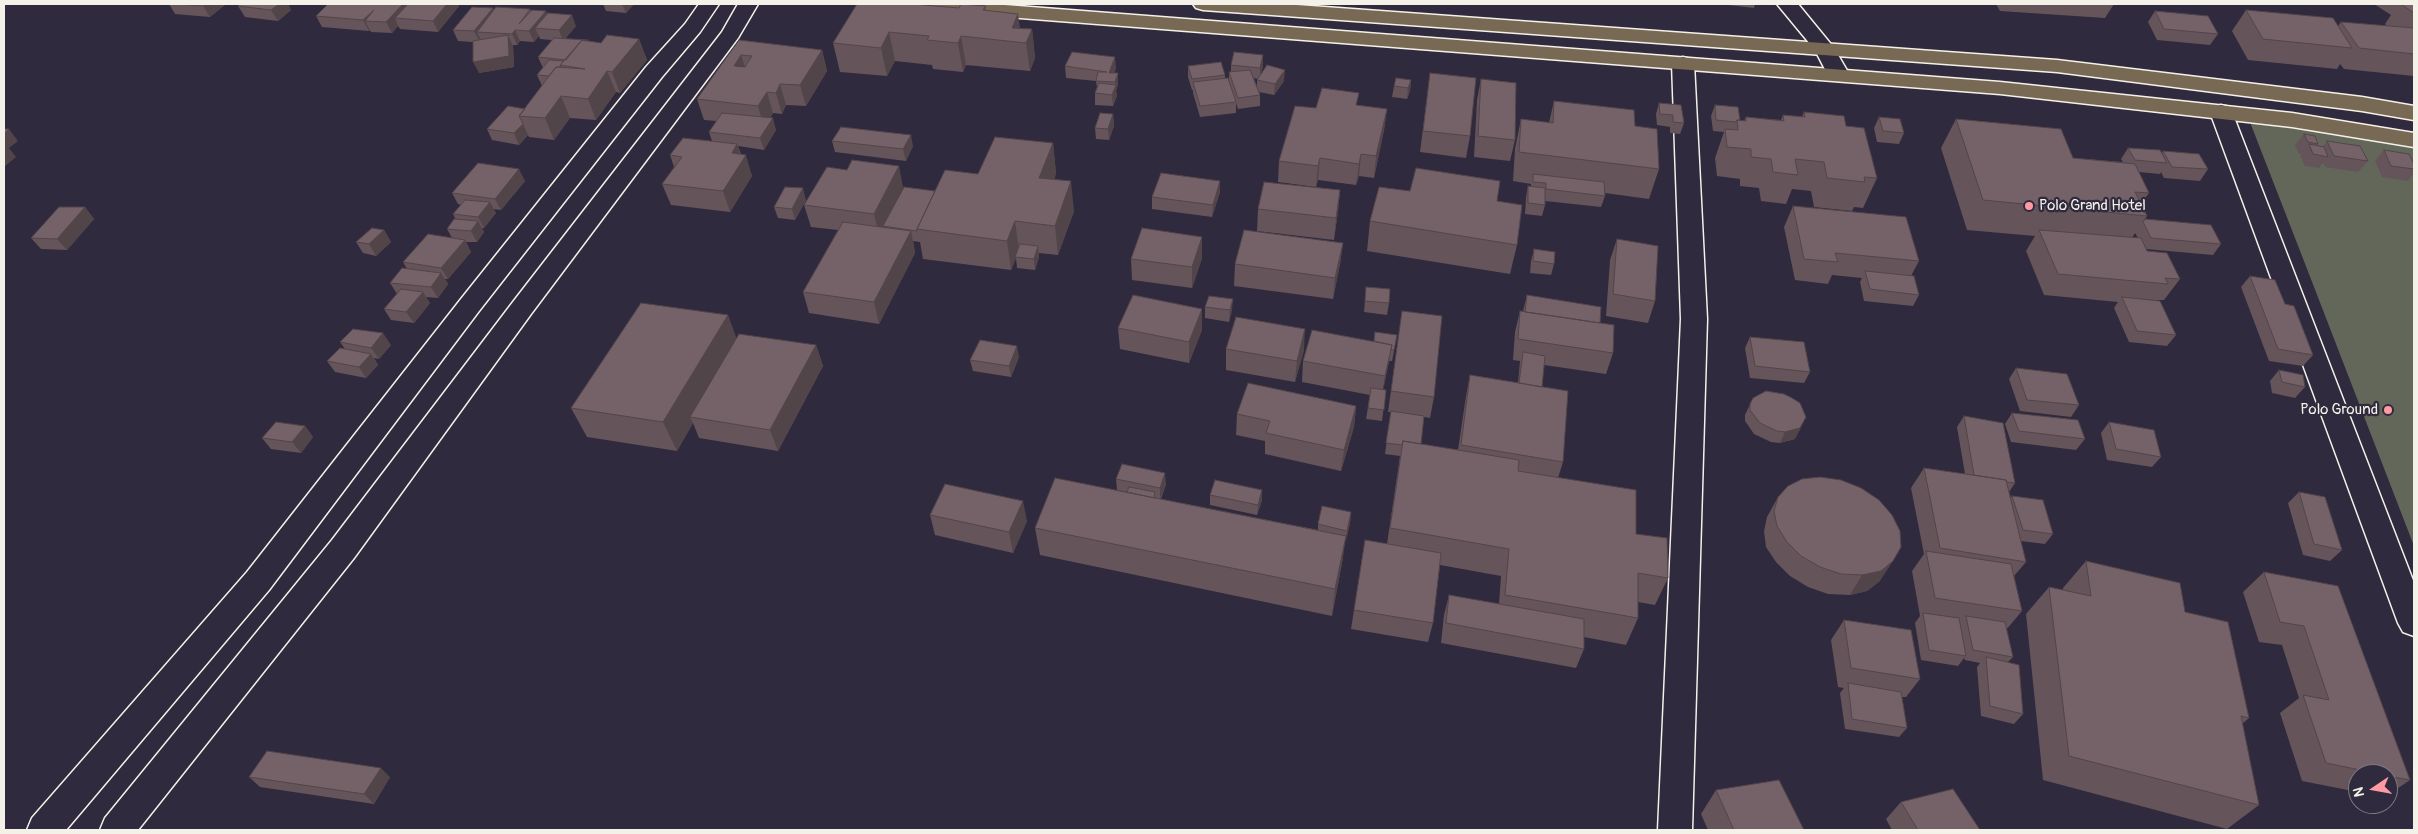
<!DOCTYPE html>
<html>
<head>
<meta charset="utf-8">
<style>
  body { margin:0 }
  #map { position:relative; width:2418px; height:834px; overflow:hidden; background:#2f2a3d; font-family:Pangolin,sans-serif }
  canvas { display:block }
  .frame { position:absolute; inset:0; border:5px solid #f4f1e8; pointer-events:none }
  .north { position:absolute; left:2348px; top:764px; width:50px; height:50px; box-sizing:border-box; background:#2f2a3d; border:1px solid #7e7a81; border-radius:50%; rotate:258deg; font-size:14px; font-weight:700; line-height:20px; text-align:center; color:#f4f1e8 }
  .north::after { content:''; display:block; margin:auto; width:18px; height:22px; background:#ff9aa2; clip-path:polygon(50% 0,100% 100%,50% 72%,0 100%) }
</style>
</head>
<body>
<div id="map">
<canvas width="2418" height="834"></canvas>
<div class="frame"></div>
<div class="north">N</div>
</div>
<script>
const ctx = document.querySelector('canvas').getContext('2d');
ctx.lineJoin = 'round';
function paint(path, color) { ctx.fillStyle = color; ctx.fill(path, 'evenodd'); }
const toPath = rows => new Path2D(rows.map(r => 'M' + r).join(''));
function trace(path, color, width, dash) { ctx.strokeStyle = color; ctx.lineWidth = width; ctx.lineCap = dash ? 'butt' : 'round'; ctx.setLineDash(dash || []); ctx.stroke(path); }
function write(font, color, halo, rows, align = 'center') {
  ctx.font = font + ' Pangolin,sans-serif'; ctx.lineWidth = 4.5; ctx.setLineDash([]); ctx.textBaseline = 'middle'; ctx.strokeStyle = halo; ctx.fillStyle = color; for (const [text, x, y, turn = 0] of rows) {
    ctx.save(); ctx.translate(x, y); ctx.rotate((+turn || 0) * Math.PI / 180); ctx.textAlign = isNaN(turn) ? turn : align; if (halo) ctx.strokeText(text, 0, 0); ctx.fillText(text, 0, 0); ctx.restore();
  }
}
paint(toPath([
  [2248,117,2414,141,2414,546,2309,274]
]), '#63675a');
const minor = toPath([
  [699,4,719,4,700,32,662,77,479,311,269,590,66,830,27,830,32,818,247,572,461,299,646,67,685,24,699,4],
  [738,4,758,4,738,38,531,314,354,558,138,830,100,830,105,818,332,540,513,302,722,32,738,4],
  [1777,4,1798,4,1834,48,1849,74,1846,79,1838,80,1830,79,1815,50,1777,4],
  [1683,57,1690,59,1694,63,1707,319,1692,830,1658,830,1681,319,1672,63,1676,59,1683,57],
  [2221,105,2229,107,2232,112,2414,583,2414,636,2403,632,2398,623,2210,112,2213,107,2221,105]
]);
const major = toPath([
  [907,4,992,4,2000,82,2292,113,2414,133,2414,147,2292,127,2000,94,917,10,910,8,907,4],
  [1193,4,1283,4,2057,60,2362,97,2414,106,2414,120,2362,111,2057,72,1203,10,1196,8,1193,4]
]);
trace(minor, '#f4f1e8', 3);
trace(major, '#f4f1e8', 3);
paint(minor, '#2f2a3d');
paint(major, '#786954');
paint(toPath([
  [169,4,226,4,210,17,175,14],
  [241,4,288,4,291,10,278,21,245,17,238,6],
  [603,4,634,4,626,13,606,11],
  [1720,4,1755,4,1754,8],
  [1996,4,2114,4,2105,18,2000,11],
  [2374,4,2414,4,2414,76,2344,69,2340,64,2337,69,2248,60,2232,31,2246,10,2338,26,2341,22,2387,26,2385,24,2391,15],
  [459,6,438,32,400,29,398,26,392,33,371,32,370,30,369,31,322,27,316,16],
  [986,6,986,11,1020,28,1032,29,1035,58,1030,71,966,65,963,72,933,69,932,65,895,61,887,76,840,72,833,43,959,8],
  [493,8,494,10,530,9,531,11,547,14,576,26,565,39,601,43,639,39,647,60,620,93,616,92,596,120,570,118,554,140,529,137,528,135,519,145,492,140,487,129,525,109,542,86,537,75,543,68,538,57,552,40,540,39,539,36,534,42,520,41,517,45,513,45,514,67,479,73,473,42,458,41,453,30],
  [2155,11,2218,34,2210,45,2157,40,2148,22],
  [739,40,822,50,827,71,806,106,786,105,782,114,773,113,770,118,776,130,764,150,738,146,741,154,752,176,730,212,671,205,662,184,674,167,670,155,712,141,709,132,716,121,704,120,697,99],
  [1231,65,1263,66,1260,75,1284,81,1274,95,1259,92,1260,95,1260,106,1238,109,1236,103,1236,113,1200,117,1193,93,1193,90,1192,90,1188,77,1188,66,1225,75,1225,78,1229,82,1229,72,1231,72],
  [1254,78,1258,79,1257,80,1257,87],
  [1065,66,1116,68,1114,73,1118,73,1118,84,1116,91,1117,96,1113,106,1095,105,1095,93,1097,88,1096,81,1066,78],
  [1430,73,1470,136,1466,158,1420,152],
  [1481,79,1515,140,1510,161,1474,157,1477,100],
  [1411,80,1410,91,1407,99,1392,97,1394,86],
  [1554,101,1635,126,1659,169,1649,199,1605,193,1605,196,1601,207,1545,201,1545,205,1542,216,1525,214,1526,197,1528,186,1531,186,1531,184,1513,181,1515,149,1521,119,1549,123],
  [1659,103,1684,123,1680,134,1670,133,1670,127,1657,125,1656,114],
  [1358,105,1387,109,1384,130,1374,178,1359,176,1356,185,1318,180,1316,187,1278,182,1279,161,1316,108],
  [1715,105,1740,120,1744,121,1746,117,1781,120,1783,115,1802,117,1804,112,1846,126,1877,178,1863,208,1854,207,1852,211,1814,207,1811,191,1792,189,1786,204,1761,201,1759,188,1740,186,1740,179,1717,176,1715,158,1724,132,1713,131,1711,116],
  [1113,114,1114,126,1109,140,1096,139,1095,128],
  [1879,117,1904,133,1899,144,1877,142,1874,128],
  [1956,119,2073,158,2123,162,2121,159,2128,148,2162,153,2163,151,2208,169,2200,181,2164,178,2161,172,2160,174,2139,172,2149,193,2141,204,2147,216,2145,219,2221,244,2213,255,2146,249,2147,251,2180,279,2164,300,2157,300,2156,301,2176,335,2167,346,2129,342,2114,308,2118,302,2044,295,2026,251,2035,236,1967,230,1941,148],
  [2135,233,2138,238,2132,238],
  [2304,134,2318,144,2317,146,2323,146,2327,141,2368,161,2358,172,2325,167,2323,163,2319,168,2305,166,2300,156,2302,154,2299,154,2295,145],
  [832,141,913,146,906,161,835,152],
  [1053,143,1056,173,1054,180,1074,211,1058,255,1039,253,1039,257,1035,270,1017,268,1016,258,1011,270,923,259,920,242,913,241,915,253,879,324,809,313,803,292,838,230,811,227,804,205,903,187,887,219,935,191],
  [2384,150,2414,164,2414,173,2408,181,2382,177,2375,161],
  [525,181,501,210,493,209,496,213,484,228,482,228,484,232,477,242,466,242,471,252,448,279,445,279,448,284,438,298,426,297,430,303,414,323,391,320,384,309,397,294,390,283,407,269,403,262,452,238,447,229,456,220,453,214,461,205,458,204,452,193],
  [1340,190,1338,211,1334,240,1257,231,1258,209],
  [1410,191,1517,245,1510,274,1367,251,1370,221],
  [1220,192,1212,217,1152,209,1152,197],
  [806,200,795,220,778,218,774,207],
  [1793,206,1919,261,1911,276,1919,295,1913,306,1864,301,1860,282,1862,278,1832,275,1828,284,1795,280,1784,227],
  [85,207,94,219,67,250,41,249,31,238],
  [384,230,391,242,376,256,363,253,356,242],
  [1202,237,1202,258,1192,288,1132,280,1131,259],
  [1617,239,1655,301,1648,323,1606,316,1610,260],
  [1343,243,1340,264,1333,299,1234,286,1235,264],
  [1534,249,1554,264,1551,275,1530,273,1531,261],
  [2250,276,2285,304,2313,355,2303,366,2269,361,2241,287],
  [1366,287,1389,303,1387,315,1364,312],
  [1527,295,1600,323,1613,353,1606,374,1544,365,1542,387,1563,462,1558,478,1636,534,1668,578,1655,605,1638,602,1638,618,1626,645,1584,637,1584,649,1576,668,1441,643,1444,615,1449,595,1499,604,1501,576,1440,565,1433,623,1428,642,1351,629,1365,540,1387,544,1400,456,1385,454,1391,412,1388,412,1402,311,1434,397,1430,418,1424,417,1421,444,1458,450,1466,396,1470,375,1518,383,1520,361,1513,360,1515,332,1520,311,1523,311],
  [1205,307,1232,310,1229,322,1205,318],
  [1202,309,1202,330,1189,363,1120,349,1118,328],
  [728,315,736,339,816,345,823,366,778,451,699,438,693,423,677,451,587,437,571,408],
  [1397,335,1392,361,1389,361,1383,389,1386,390,1382,421,1366,419,1370,395,1302,382,1303,361],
  [1750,337,1810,372,1804,383,1750,378,1745,348],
  [340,342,391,345,379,359,374,358,378,365,366,378,335,372,327,361,345,349],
  [1226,349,1304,350,1295,382,1226,370],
  [1019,357,1011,377,973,371,970,360],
  [2016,368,2079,405,2071,417,2020,411,2009,379],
  [2279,370,2305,387,2295,398,2272,393,2270,381],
  [1753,398,1795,439,1780,443,1771,442,1754,434,1745,421,1745,415],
  [1356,406,1354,427,1341,471,1265,454,1265,441,1236,435,1237,414],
  [2012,413,2085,439,2076,450,2011,442,2005,424],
  [1964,416,2015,483,2009,492,2011,498,2012,496,2053,534,2045,544,2021,541,2026,562,2014,576,2022,611,2006,630,2013,657,2008,662,2023,714,2014,724,1981,716,1977,667,1980,663,1965,660,1964,658,1958,666,1921,660,1915,623,1920,616,1912,571,1924,554,1911,488,1924,468,1965,474,1957,427],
  [2109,422,2161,457,2152,467,2107,460,2101,433],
  [305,426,313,437,301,453,271,449,262,438],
  [1116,479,1166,484,1161,499,1318,530,1318,524,1351,512,1350,523,1345,541,1342,563,1332,616,1040,555,1035,528,1127,492,1117,490],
  [2299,492,2342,550,2330,561,2303,555,2288,503],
  [1210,495,1262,500,1257,515,1210,505],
  [1778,497,1880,581,1867,591,1850,595,1828,594,1808,587,1790,576,1776,562,1766,547,1764,531,1767,517],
  [930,515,1027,521,1013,553,935,535],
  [2086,561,2185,612,2249,718,2242,724,2259,805,2227,829,2043,780,2026,614,2049,587,2063,590,2063,588],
  [2264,572,2338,586,2410,780,2388,795,2388,774,2358,774,2358,792,2302,781,2280,713,2299,698,2282,645,2259,642,2243,592],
  [1844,620,1920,679,1906,697,1902,697,1907,728,1899,737,1845,729,1840,693,1844,688,1838,687,1831,640],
  [249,777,390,777,374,804,260,787],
  [1716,790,1804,830,1708,830,1701,814],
  [1901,802,1980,830,1892,830,1886,819]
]), '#65545a');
paint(toPath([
  [206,4,226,4,210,17,203,6],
  [279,4,288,4,291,10,278,21,271,10],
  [403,4,413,4,395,18,398,26,392,33,386,22],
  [447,4,458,4,459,6,438,32,433,21],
  [622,4,634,4,626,13],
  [493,8,498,19,477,32,481,40,480,42,474,31],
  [374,10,365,21,370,30,369,31,363,20],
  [546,11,551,22,535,28,539,36,534,42,529,31],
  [1018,14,1022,42,1012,28],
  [572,15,576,26,563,41,559,30],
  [1032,29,1035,58,1030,71,1026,43],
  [515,30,520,41,517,45,512,34],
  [889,32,895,61,887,76,881,48],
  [508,35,513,46,514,67,479,73,473,62],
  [961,36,966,65,963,72,958,43],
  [639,39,647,60,620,93,612,72],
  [822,50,827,71,806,106,800,85],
  [741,55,748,76,734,66],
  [1263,55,1263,66,1260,79,1260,68],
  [1115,57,1116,68,1111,82,1109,73],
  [1285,70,1284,81,1274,95,1275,84],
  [607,71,616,92,596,120,588,99],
  [1118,73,1118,84,1116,91,1117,96,1113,106,1112,95,1116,86,1115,82],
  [1411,80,1410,91,1407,99,1408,88],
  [780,84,786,105,782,114,776,93],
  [767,92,773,113,764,127,758,106],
  [561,96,570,118,554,140,545,118],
  [1387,109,1384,130,1374,178,1376,156],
  [1113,114,1114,126,1109,140,1108,129],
  [773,118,776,130,764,150,760,138],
  [523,124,528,135,519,145,514,133],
  [9,129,18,141,9,148,16,157,4,167,4,134],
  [911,135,913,146,906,161,903,149],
  [1053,143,1056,173,1043,207,1039,178],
  [737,144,742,160,746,155,752,176,730,212,723,191,732,153],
  [1361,154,1359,176,1356,185,1359,164],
  [1320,158,1318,180,1316,187,1318,166],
  [899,166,903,187,879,235,874,214],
  [519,169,525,181,501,210,495,199],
  [1071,181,1074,211,1058,255,1055,226],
  [1220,181,1220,192,1212,217,1213,205],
  [803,188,806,200,795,220,792,209],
  [1340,190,1338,211,1334,240,1336,218],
  [490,202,496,213,484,228,478,217],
  [85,207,94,219,67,250,57,239],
  [478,221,484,232,477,242,471,231],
  [1015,221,1019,250,1011,270,1007,241],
  [384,230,391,242,376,256,369,244],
  [911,231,915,253,879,324,874,302],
  [1202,237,1202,258,1192,288,1192,267],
  [465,240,471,252,448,279,441,268],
  [1343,243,1340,264,1333,299,1335,278],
  [1038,246,1039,257,1035,270,1034,259],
  [441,273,448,284,438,298,431,287],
  [423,292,430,303,414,323,406,312],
  [1233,299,1232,310,1229,322,1230,310],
  [1202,309,1202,330,1189,363,1189,342],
  [728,315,739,345,690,417,693,423,677,451,663,422],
  [1305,329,1304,350,1295,382,1297,361],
  [383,333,391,345,379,359,371,348],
  [816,345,823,366,778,451,770,430],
  [1392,345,1388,366,1382,397,1385,376],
  [1017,346,1019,357,1011,377,1009,366],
  [371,354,378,365,366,378,359,367],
  [1356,406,1354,427,1341,471,1344,450],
  [305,426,313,437,301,453,292,442],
  [1801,428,1795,439,1780,443,1785,432],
  [1165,473,1166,484,1160,499,1160,488],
  [1262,490,1262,500,1257,515,1258,505],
  [1023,501,1027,521,1013,553,1009,532],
  [1351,512,1350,523,1346,542,1347,531],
  [1346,536,1342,563,1332,616,1335,589],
  [1893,561,1880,581,1867,591,1850,595,1862,575],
  [381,768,390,777,374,804,364,794]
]), '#52454a');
const building = toPath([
  [177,4,206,4,203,6,177,4],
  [241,4,279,4,271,10,238,6,241,4],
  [328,4,403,4,386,22,365,21,374,10,363,20,316,16,328,4],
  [408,4,447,4,433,21,395,18,408,4],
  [857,4,912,4,959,8,961,4,986,6,983,10,1018,14,1012,28,1032,29,1026,43,961,36,958,43,927,40,929,36,889,32,881,48,833,43,857,4],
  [2401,4,2414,4,2414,13,2401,4],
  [472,7,493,8,474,31,453,30,472,7],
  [496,7,530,9,519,24,532,10,546,11,529,31,515,30,512,34,477,32,496,7],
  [2246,10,2333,18,2352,48,2263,39,2246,10],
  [2155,11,2208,16,2218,34,2164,29,2155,11],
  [548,13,572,15,559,30,535,28,548,13],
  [2341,22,2414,28,2414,54,2359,48,2341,22],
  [508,35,509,56,473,62,473,41,508,35],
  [607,35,639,39,612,72,607,71,588,99,561,96,545,118,519,116,556,67,585,69,560,65,582,40,601,43,607,35],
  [554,38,588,40,587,41,582,40,566,60,538,57,554,38],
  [739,40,822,50,800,85,780,84,776,93,767,92,758,106,697,99,739,40],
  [741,55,752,56,745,67,734,66,741,55],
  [1072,52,1115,57,1109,73,1118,73,1115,82,1096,81,1098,72,1107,72,1065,66,1072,52],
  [1234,52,1263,55,1260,68,1231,65,1234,52],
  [549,60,564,61,560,65,561,67,556,67,549,76,537,75,549,60],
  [1221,62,1225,75,1192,79,1188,66,1221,62],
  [1267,65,1285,70,1275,84,1257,80,1267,65],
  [1250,70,1260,95,1238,98,1229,72,1250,70],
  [1430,73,1476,78,1470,136,1423,131,1430,73],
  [1228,78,1236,102,1200,106,1193,82,1228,78],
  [1396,78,1411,80,1408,88,1394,86,1396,78],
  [1481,79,1516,83,1515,140,1478,136,1481,79],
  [1099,83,1116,85,1112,95,1095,93,1099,83],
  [1322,88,1359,93,1356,105,1387,109,1376,156,1361,154,1359,164,1320,158,1318,166,1279,161,1295,106,1316,108,1322,88],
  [1554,101,1634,110,1635,126,1657,129,1659,169,1519,152,1521,119,1553,123,1554,101],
  [1659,103,1681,105,1684,123,1673,122,1673,115,1660,114,1659,103],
  [1715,105,1738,107,1740,120,1737,120,1736,122,1716,120,1715,105],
  [508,106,525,109,519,116,523,124,514,133,487,129,508,106],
  [1804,112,1844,116,1846,126,1864,128,1877,178,1864,177,1865,182,1827,178,1824,162,1795,159,1798,175,1773,172,1771,159,1751,157,1751,149,1727,147,1725,129,1738,130,1737,120,1746,121,1746,117,1784,121,1783,115,1805,117,1804,112],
  [722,113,773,118,760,138,709,132,722,113],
  [1100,113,1113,114,1108,129,1095,128,1100,113],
  [1879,117,1900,119,1904,133,1883,131,1879,117],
  [1956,119,2061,129,2073,158,2135,164,2149,193,2135,192,2147,216,1983,200,1956,119],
  [841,127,911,135,903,149,832,141,841,127],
  [4,129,9,129,4,134,4,129],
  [2304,134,2315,136,2318,144,2308,142,2304,134],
  [995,137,1053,143,1039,178,1071,181,1055,226,1015,221,1007,241,917,229,945,170,978,174,995,137],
  [683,138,737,144,732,153,746,155,723,191,662,184,682,157,670,155,683,138],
  [2327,141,2360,146,2368,161,2334,156,2327,141],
  [2309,144,2324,147,2328,157,2313,154,2309,144],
  [2128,148,2160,150,2167,163,2135,160,2128,148],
  [2384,150,2409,154,2414,164,2414,169,2391,166,2384,150],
  [2163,151,2199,154,2208,169,2172,167,2163,151],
  [852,160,899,166,874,214,804,205,827,167,847,170,852,160],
  [478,163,519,169,495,199,452,193,478,163],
  [1416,168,1500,181,1497,201,1522,205,1517,245,1370,221,1379,187,1410,191,1416,168],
  [1161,173,1220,181,1213,205,1152,197,1161,173],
  [1533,174,1604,182,1605,196,1546,189,1546,183,1533,182,1533,174],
  [1264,182,1340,190,1336,218,1258,209,1264,182],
  [1528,186,1545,188,1545,205,1528,203,1528,186],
  [785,187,803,188,792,209,774,207,785,187],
  [904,187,935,191,917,229,917,231,883,226,904,187],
  [465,200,490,202,478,217,453,214,465,200],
  [1793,206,1906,217,1919,261,1835,253,1838,262,1804,259,1793,206],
  [59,207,85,207,57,239,31,238,59,207],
  [454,219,478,221,471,231,447,229,454,219],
  [2145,219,2211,225,2221,244,2151,238,2143,222,2145,219],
  [843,222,911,231,874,302,803,292,843,222],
  [372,228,384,230,369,244,356,242,372,228],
  [1142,228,1202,237,1192,267,1131,259,1142,228],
  [1244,230,1343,243,1335,278,1235,264,1244,230],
  [2039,230,2141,238,2147,251,2167,253,2180,279,2165,278,2168,284,2058,274,2039,230],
  [428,234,465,240,441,268,403,262,428,234],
  [1617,239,1658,246,1655,301,1613,294,1617,239],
  [1020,244,1038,246,1034,259,1015,257,1020,244],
  [1534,249,1555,252,1554,264,1533,261,1534,249],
  [402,268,441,273,431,287,390,283,402,268],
  [1865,271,1914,276,1919,295,1870,289,1865,271],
  [2250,276,2275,280,2285,304,2294,306,2313,355,2278,349,2250,276],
  [1366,287,1390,289,1389,303,1365,301,1366,287],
  [401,289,423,292,406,312,384,309,401,289],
  [1133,295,1202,309,1189,342,1118,328,1133,295],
  [1527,295,1601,307,1600,323,1525,312,1527,295],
  [1209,296,1233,299,1230,310,1205,307,1209,296],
  [2122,297,2160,301,2176,335,2137,331,2122,297],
  [641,303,728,315,663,422,571,408,641,303],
  [1402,311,1442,316,1434,397,1391,391,1402,311],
  [1520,311,1614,325,1613,353,1518,339,1520,311],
  [1236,317,1305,329,1297,361,1226,349,1236,317],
  [353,329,383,333,371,348,340,342,353,329],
  [1312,330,1392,345,1385,376,1303,361,1312,330],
  [1375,332,1397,335,1394,350,1391,350,1392,345,1374,341,1375,332],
  [739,334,816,345,770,430,690,417,739,334],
  [1750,337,1804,342,1810,372,1755,366,1750,337],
  [980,340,1017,346,1009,366,970,360,980,340],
  [340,348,371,354,359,367,327,361,340,348],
  [1523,352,1545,356,1542,387,1519,383,1523,352],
  [2016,368,2067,374,2079,405,2027,400,2016,368],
  [2279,370,2303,375,2305,387,2282,382,2279,370],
  [1470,375,1568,391,1563,462,1461,445,1470,375],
  [1248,383,1356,406,1344,450,1266,433,1270,421,1237,414,1248,383],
  [1371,388,1386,390,1384,410,1368,408,1371,388],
  [1766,391,1784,394,1792,398,1800,403,1806,417,1800,428,1785,432,1777,431,1760,423,1750,410,1750,404,1753,398,1766,391],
  [1391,411,1424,416,1421,444,1403,441,1402,445,1386,443,1391,411],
  [2012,413,2078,420,2085,439,2019,431,2012,413],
  [1964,416,2003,423,2015,483,2007,482,2006,480,1974,475,1964,416],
  [276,422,305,426,292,442,262,438,276,422],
  [2109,422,2154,430,2161,457,2116,449,2109,422],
  [1403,441,1519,460,1518,471,1636,490,1636,534,1667,538,1668,578,1638,573,1638,618,1505,595,1509,549,1390,528,1403,441],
  [1122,464,1165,473,1160,488,1116,479,1122,464],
  [1924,468,2006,480,2026,562,1940,548,1924,468],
  [1820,477,1841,480,1861,488,1879,500,1892,515,1900,531,1901,547,1893,561,1881,571,1862,575,1841,574,1820,567,1801,556,1787,542,1777,526,1774,511,1778,497,1788,486,1802,479,1820,477],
  [1055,478,1346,536,1335,589,1035,528,1055,478],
  [1215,480,1262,490,1258,505,1210,495,1215,480],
  [945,484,1023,501,1009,532,930,515,945,484],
  [1129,487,1155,492,1154,498,1127,492,1129,487],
  [2299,492,2325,497,2342,550,2314,544,2299,492],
  [2012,496,2043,500,2053,534,2023,530,2012,496],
  [1322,506,1351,512,1347,531,1318,524,1322,506],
  [1365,540,1441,553,1433,623,1354,610,1365,540],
  [1926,551,2011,564,2022,611,1935,598,1926,551],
  [2086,561,2180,583,2185,612,2228,622,2249,718,2241,716,2259,805,2069,756,2049,587,2091,596,2086,561],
  [2264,572,2338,586,2410,780,2388,776,2388,774,2380,774,2326,763,2303,695,2329,700,2304,626,2280,622,2264,572],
  [1449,595,1584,619,1584,649,1446,623,1449,595],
  [1923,613,1959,618,1966,656,1929,650,1923,613],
  [1966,616,2005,622,2013,657,1973,650,1966,616],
  [1844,620,1911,630,1920,679,1851,668,1844,620],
  [1986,657,2019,665,2023,714,1990,706,1986,657],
  [1848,683,1901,692,1907,728,1852,719,1848,683],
  [267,751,381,768,364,794,249,777,267,751],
  [1779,780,1804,830,1734,830,1716,790,1779,780],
  [1953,789,1980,830,1918,830,1901,802,1953,789]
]);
paint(building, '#756269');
trace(building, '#52454a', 1);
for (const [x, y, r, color] of [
  [2029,206,5,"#ff9aa2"],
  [2388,410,5,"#ff9aa2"]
]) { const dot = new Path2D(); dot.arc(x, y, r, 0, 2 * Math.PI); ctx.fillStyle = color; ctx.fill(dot); trace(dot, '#2f2a3d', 2); }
write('15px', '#f4f1e8', '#2f2a3d', [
  ["Polo Grand Hotel",2039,206],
  ["Polo Ground",2378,410,"right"]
], 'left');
</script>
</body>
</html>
